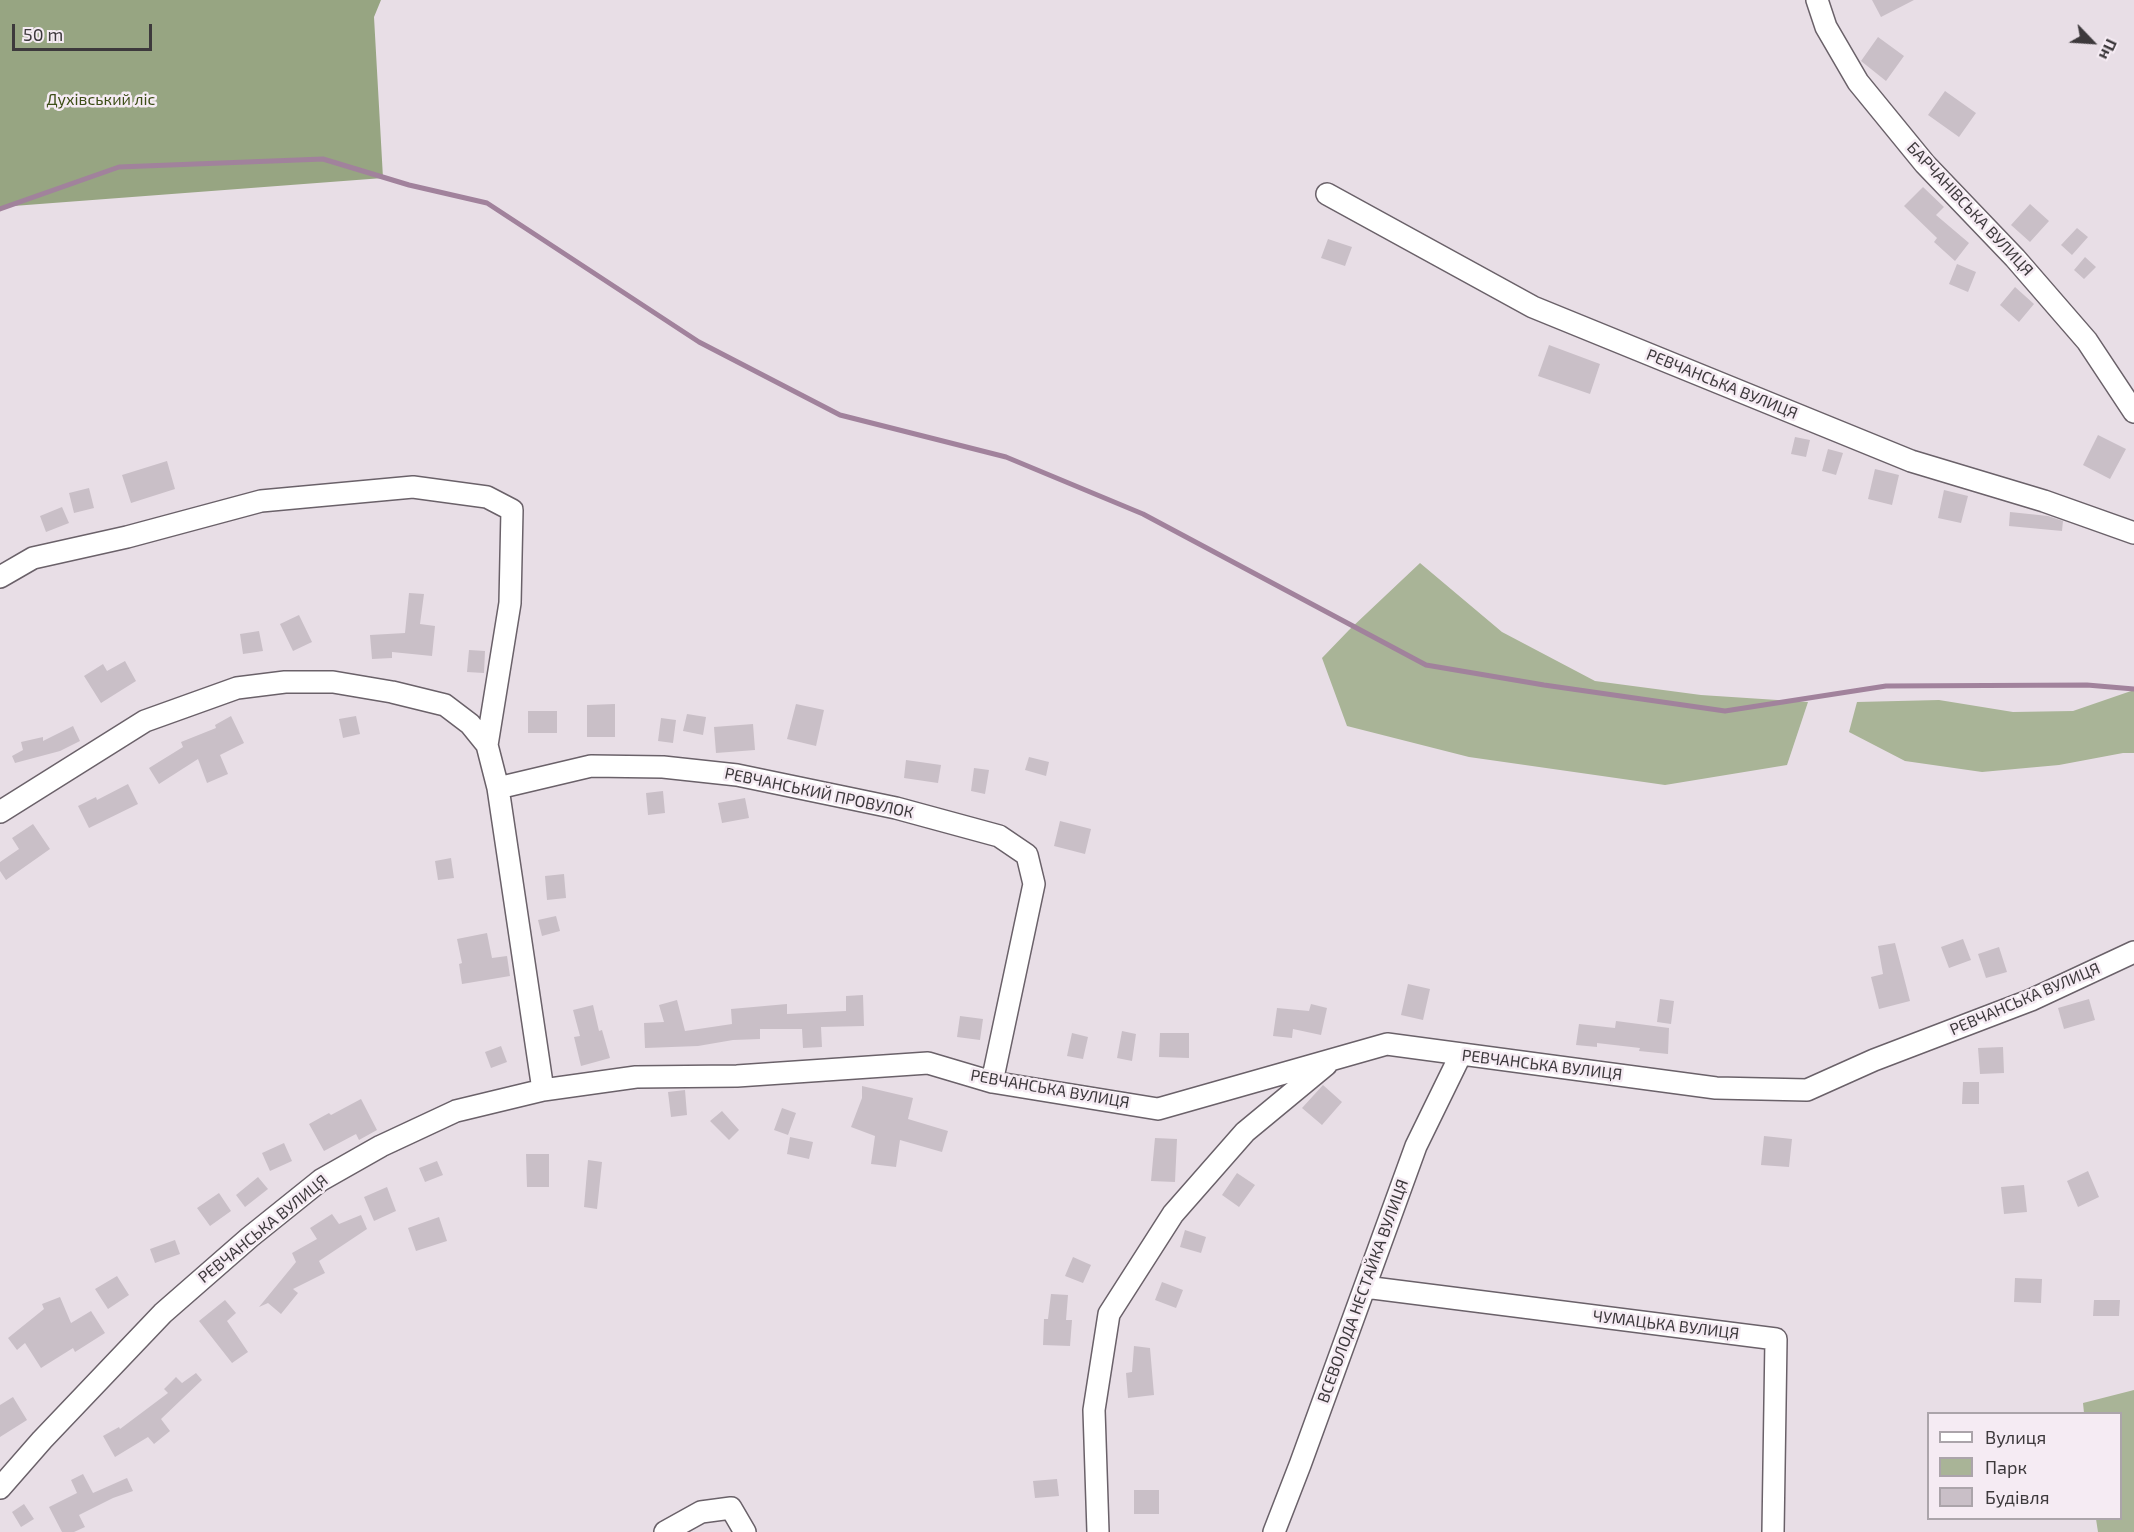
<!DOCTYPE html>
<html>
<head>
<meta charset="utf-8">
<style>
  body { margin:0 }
  #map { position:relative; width:2134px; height:1532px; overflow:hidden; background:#e8dee6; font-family:"Exo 2",sans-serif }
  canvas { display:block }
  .legend { position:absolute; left:1927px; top:1412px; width:195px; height:108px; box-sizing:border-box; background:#f5ebf3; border:2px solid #aba4aa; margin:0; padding:8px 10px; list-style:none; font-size:18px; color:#3d393c }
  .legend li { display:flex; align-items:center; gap:12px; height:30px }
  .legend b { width:30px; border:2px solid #aba4aa }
  .north { position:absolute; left:2062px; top:12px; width:60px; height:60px; -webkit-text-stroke:4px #f5ebf3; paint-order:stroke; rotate:115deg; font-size:16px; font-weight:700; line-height:24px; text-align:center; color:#3d393c }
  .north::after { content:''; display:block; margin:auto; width:21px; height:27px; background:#3d393c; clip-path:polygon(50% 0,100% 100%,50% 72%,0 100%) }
  .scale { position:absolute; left:12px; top:24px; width:140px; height:27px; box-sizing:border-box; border:3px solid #3d393c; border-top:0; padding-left:8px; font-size:18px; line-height:21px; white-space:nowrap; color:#3d393c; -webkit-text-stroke:4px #f5ebf3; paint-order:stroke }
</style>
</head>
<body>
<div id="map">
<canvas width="2134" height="1532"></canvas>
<ul class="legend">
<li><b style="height:8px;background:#fff"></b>Вулиця</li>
<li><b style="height:16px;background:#a9b497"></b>Парк</li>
<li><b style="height:16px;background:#c9bfc7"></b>Будівля</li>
</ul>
<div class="north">Пн</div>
<div class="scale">50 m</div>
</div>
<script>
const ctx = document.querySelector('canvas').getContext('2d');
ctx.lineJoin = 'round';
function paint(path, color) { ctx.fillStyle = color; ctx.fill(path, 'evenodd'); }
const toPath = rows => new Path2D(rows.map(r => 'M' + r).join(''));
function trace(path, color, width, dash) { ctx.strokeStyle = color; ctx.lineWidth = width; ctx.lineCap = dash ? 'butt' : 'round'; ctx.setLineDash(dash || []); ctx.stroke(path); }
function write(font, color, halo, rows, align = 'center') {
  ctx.font = font + ' "Exo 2",sans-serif'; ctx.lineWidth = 5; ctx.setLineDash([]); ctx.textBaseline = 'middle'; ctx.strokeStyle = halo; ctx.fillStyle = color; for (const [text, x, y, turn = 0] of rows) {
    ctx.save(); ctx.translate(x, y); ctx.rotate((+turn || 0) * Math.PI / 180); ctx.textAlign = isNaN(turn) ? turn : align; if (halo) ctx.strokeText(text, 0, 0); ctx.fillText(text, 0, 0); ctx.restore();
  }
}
paint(toPath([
  [1420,563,1502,632,1595,681,1701,695,1808,702,1787,765,1665,785,1469,757,1347,726,1322,658,1349,630],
  [2134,690,2134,753,2123,753,2059,765,1982,772,1905,761,1849,732,1857,702,1939,700,2013,712,2073,711],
  [2134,1390,2134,1532,2098,1532,2096,1519,2120,1518,2120,1414,2084,1413,2083,1403]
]), '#a9b497');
paint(toPath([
  [0,0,381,0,374,17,383,178,0,207]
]), '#97a582');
trace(toPath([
  [0,209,119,167,323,159,409,185,487,203,699,342,840,415,1006,457,1143,514,1426,665,1544,685,1725,711,1886,686,2087,685,2134,689]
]), '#a1829c', 5);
paint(toPath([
  [1872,0,1914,0,1881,17],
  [1878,37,1904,56,1886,81,1861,61],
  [1945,91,1976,113,1959,137,1928,115],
  [1923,187,1944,207,1936,215,1969,243,1955,261,1934,242,1937,238,1904,206],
  [2030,204,2049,221,2030,242,2011,225],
  [2077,228,2088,237,2072,255,2061,245],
  [1328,239,1352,247,1345,266,1321,258],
  [2085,257,2096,267,2084,279,2074,270],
  [1957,264,1976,272,1968,292,1949,284],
  [2015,287,2034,304,2019,322,2000,305],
  [1549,345,1600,364,1590,394,1538,376],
  [2098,435,2126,449,2110,479,2083,465],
  [1795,437,1810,440,1806,457,1791,454],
  [1828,449,1843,453,1836,475,1822,471],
  [167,461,175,489,131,503,122,475],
  [1875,469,1899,475,1892,505,1868,499],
  [89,488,94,508,74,513,69,493],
  [1944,490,1968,496,1961,523,1938,518],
  [62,507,69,523,46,532,40,516],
  [2010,512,2048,516,2063,521,2062,531,2009,526],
  [409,593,424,594,420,624,435,626,432,656,392,652,392,658,372,659,370,635,405,633],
  [299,615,312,642,293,651,280,624],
  [259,631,263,651,243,654,240,634],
  [469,650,485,651,484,673,467,672],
  [125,661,136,681,101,703,84,676,103,664,107,671],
  [615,704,615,737,587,737,587,705],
  [796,704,824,710,816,746,787,739],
  [528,711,557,711,557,733,528,733],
  [687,714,706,717,703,735,683,731],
  [231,716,244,743,220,755,228,774,207,783,198,759,159,784,149,768,183,747,181,742,216,728,215,725],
  [356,716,360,734,343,738,339,719],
  [661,718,676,720,673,743,658,741],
  [753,724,755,750,716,753,714,727],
  [73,726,80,741,60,751,15,763,12,756,23,750,21,742,43,737,43,741],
  [1029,757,1049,762,1046,776,1025,770],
  [906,760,941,765,938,783,904,778],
  [974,768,989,770,985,794,971,791],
  [128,784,138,804,89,828,78,806,96,797,97,800],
  [663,791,665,813,648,815,646,793],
  [745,798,749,818,722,823,718,803],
  [1060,821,1091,829,1085,854,1054,846],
  [33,824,50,849,6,880,0,871,0,862,19,849,12,838],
  [451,858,454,878,438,880,435,861],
  [564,874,566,898,547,900,545,876],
  [556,916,560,931,542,936,538,920],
  [487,933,492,958,507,956,510,976,462,984,459,964,462,963,457,939],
  [1963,939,1971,960,1949,968,1941,947],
  [1895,943,1910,1001,1879,1009,1871,977,1883,974,1878,946],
  [1999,947,2007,972,1986,978,1978,954],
  [1408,984,1430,989,1423,1020,1401,1015],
  [863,995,864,1026,821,1027,822,1047,803,1048,802,1029,760,1029,760,1039,733,1040,698,1046,645,1048,644,1023,664,1022,659,1005,677,1000,685,1031,732,1024,731,1009,787,1004,787,1014,846,1011,846,996],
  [1660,999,1674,1001,1671,1024,1657,1022],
  [2089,999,2095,1020,2064,1029,2058,1008],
  [1311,1004,1327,1008,1321,1035,1293,1029,1292,1038,1273,1036,1277,1008,1309,1011],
  [593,1005,599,1031,602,1030,610,1058,581,1066,574,1037,580,1036,573,1010],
  [960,1016,983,1019,980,1040,957,1037],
  [1616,1021,1669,1028,1668,1054,1639,1051,1640,1048,1597,1043,1597,1047,1576,1045,1579,1024,1615,1028],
  [1122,1031,1136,1034,1132,1061,1117,1058],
  [1072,1033,1088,1037,1083,1059,1067,1056],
  [1160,1033,1189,1033,1189,1058,1159,1057],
  [501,1046,507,1062,491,1068,485,1052],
  [2003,1047,2004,1073,1980,1074,1978,1048],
  [1963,1082,1979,1082,1979,1104,1962,1104],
  [1323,1085,1342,1102,1322,1125,1302,1108],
  [862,1086,913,1098,908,1119,948,1131,942,1152,900,1140,896,1167,871,1164,875,1136,851,1127,862,1098],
  [685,1090,687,1115,671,1117,668,1092],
  [361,1099,377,1130,359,1140,356,1134,324,1151,309,1124,329,1113,331,1115],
  [782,1108,796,1113,788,1135,774,1130],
  [722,1111,739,1130,729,1140,710,1121],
  [1764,1136,1792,1139,1789,1167,1761,1165],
  [790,1137,813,1142,809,1159,787,1154],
  [1155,1138,1177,1139,1175,1182,1151,1181],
  [284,1143,292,1161,270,1171,262,1153],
  [526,1154,549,1154,549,1187,527,1187],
  [588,1160,602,1162,597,1209,584,1207],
  [437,1161,443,1175,425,1182,419,1168],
  [2088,1171,2099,1197,2078,1207,2067,1181],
  [1237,1173,1255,1185,1239,1207,1222,1195],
  [258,1177,268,1189,245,1207,236,1195],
  [2024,1185,2027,1212,2004,1214,2001,1187],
  [387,1187,396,1211,374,1221,364,1197],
  [219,1193,231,1211,210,1226,197,1208],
  [332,1214,339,1224,361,1215,367,1229,319,1261,325,1273,293,1289,298,1293,281,1314,268,1303,259,1307,296,1262,292,1253,317,1239,310,1228],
  [439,1217,447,1241,416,1251,408,1228],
  [1185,1230,1206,1237,1201,1253,1180,1247],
  [175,1240,180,1254,155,1263,150,1249],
  [1073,1257,1091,1265,1083,1283,1065,1276],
  [117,1276,129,1295,108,1309,95,1289],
  [2015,1278,2042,1279,2041,1303,2014,1302],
  [1162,1282,1183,1290,1176,1308,1155,1300],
  [1051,1294,1068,1295,1066,1320,1072,1320,1070,1346,1043,1345,1044,1319,1048,1319],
  [60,1297,71,1323,91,1311,105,1333,75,1352,73,1348,41,1368,25,1343,17,1350,8,1338,44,1309,42,1304],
  [225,1300,236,1313,227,1321,248,1352,232,1363,199,1321],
  [2094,1300,2120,1300,2119,1316,2093,1316],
  [1134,1346,1150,1348,1154,1395,1128,1398,1126,1373,1132,1372],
  [196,1373,202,1380,161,1419,170,1431,154,1444,148,1437,115,1457,103,1436,119,1427,120,1429,168,1393,164,1389,176,1377,182,1383],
  [13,1397,27,1420,0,1437,0,1405],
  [83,1474,93,1493,127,1478,133,1491,113,1498,79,1515,85,1527,74,1532,62,1532,49,1507,77,1493,71,1480],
  [1057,1479,1059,1496,1035,1498,1033,1481],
  [1134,1490,1159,1490,1159,1514,1134,1514],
  [24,1504,34,1519,21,1527,12,1512]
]), '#c9bfc7');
const minor = toPath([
  [1817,0,1826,27,1858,82,1925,164,2015,258,2087,341,2134,412],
  [1327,194,1533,307,1911,461,2044,501,2134,533],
  [0,577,33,558,127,537,261,501,413,487,487,497,512,510,510,603,487,745],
  [0,812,145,721,237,688,285,682,333,682,392,692,445,705,470,724,487,745,498,788],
  [543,1090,498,788,591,766,663,767,737,775,896,808,999,836,1027,855,1034,884,992,1082],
  [1365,1287,1776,1339,1773,1532],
  [0,1488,42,1440,163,1313,250,1237,321,1180,381,1146,456,1111,543,1090,636,1077,737,1076,928,1063,992,1082,1158,1109,1387,1044,1716,1088,1807,1090,1874,1060,2031,1000,2134,952],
  [665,1532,701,1512,731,1508,745,1532],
  [1098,1532,1094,1410,1109,1314,1173,1214,1245,1132,1326,1065],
  [1274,1532,1300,1465,1416,1146,1461,1054]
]);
trace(minor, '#6a6169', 24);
trace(minor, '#fff', 21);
write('16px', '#3d4e17', '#f5ebf3', [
  ["Духівський ліс",101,100]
]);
write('16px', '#3d393c', '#f5ebf3', [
  ["БАРЧАНІВСЬКА ВУЛИЦЯ",1970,209,47],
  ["РЕВЧАНСЬКА ВУЛИЦЯ",1722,384,22],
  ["РЕВЧАНСЬКИЙ ПРОВУЛОК",819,793,12],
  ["РЕВЧАНСЬКА ВУЛИЦЯ",2025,999,-23],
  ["РЕВЧАНСЬКА ВУЛИЦЯ",1542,1065,7],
  ["РЕВЧАНСЬКА ВУЛИЦЯ",1050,1089,10],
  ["РЕВЧАНСЬКА ВУЛИЦЯ",263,1229,-39],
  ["ВСЕВОЛОДА НЕСТАЙКА ВУЛИЦЯ",1363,1291,-70],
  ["ЧУМАЦЬКА ВУЛИЦЯ",1666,1325,7]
]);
</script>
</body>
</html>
